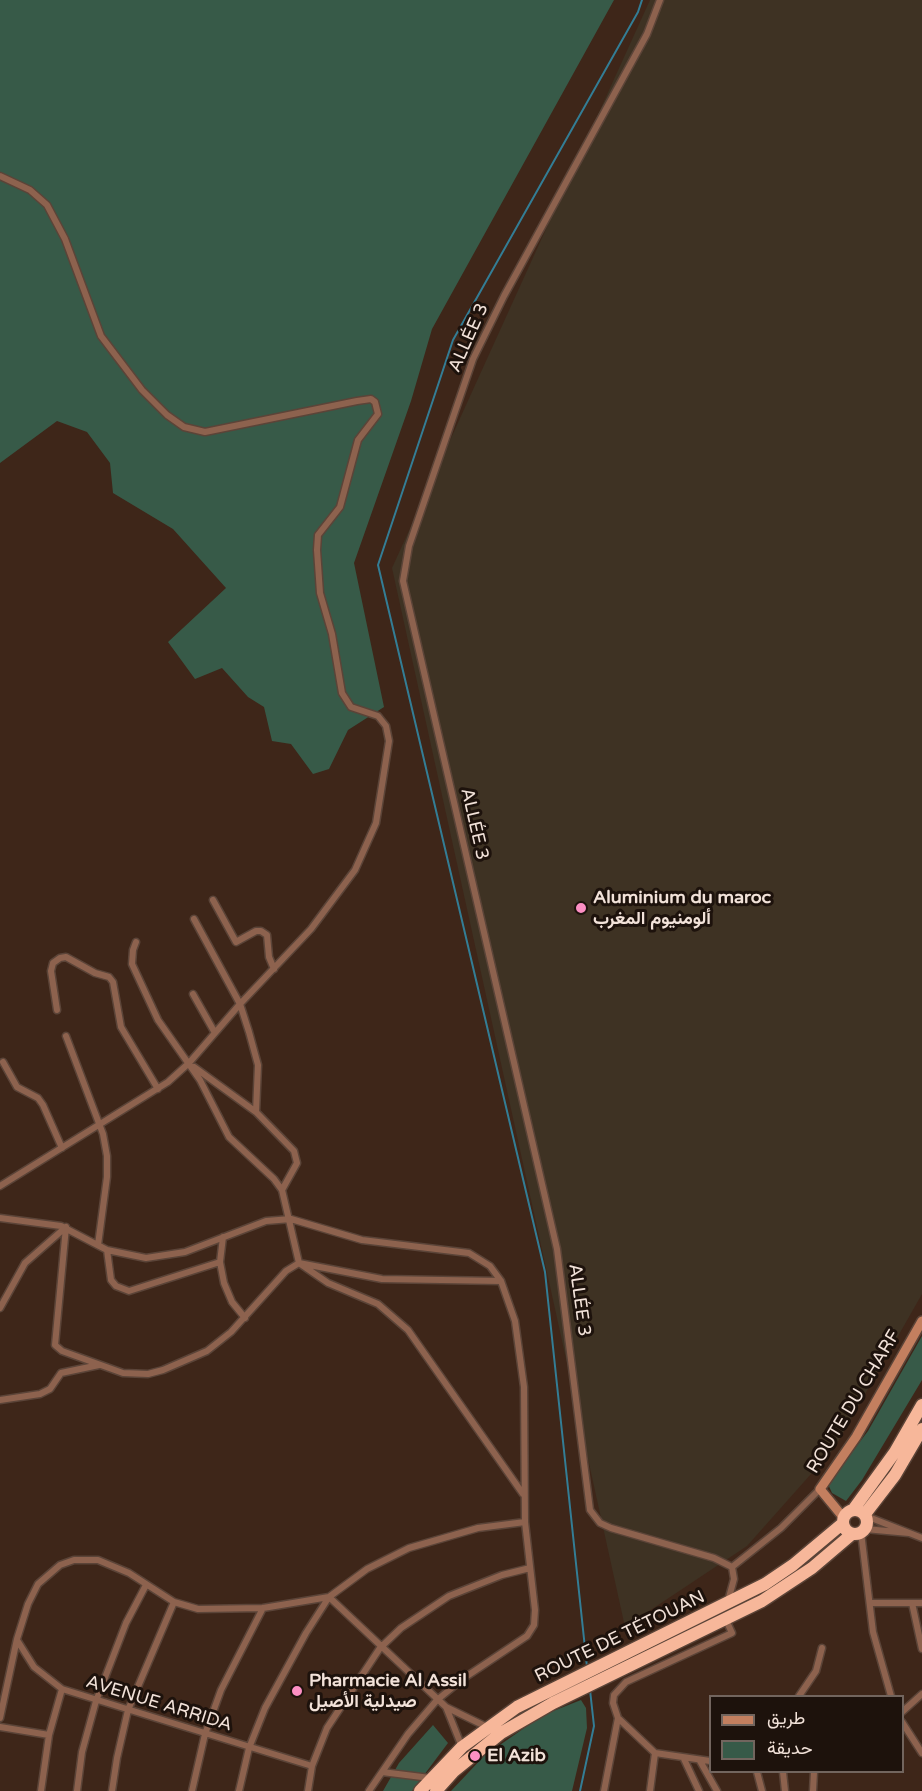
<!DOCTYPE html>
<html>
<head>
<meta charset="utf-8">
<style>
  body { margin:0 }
  #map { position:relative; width:922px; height:1791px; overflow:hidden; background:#3e2619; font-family:"Varela Round",Vazirmatn,sans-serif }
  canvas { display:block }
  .legend { position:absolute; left:709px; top:1695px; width:195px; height:78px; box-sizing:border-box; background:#1d120c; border:2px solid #72655e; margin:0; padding:8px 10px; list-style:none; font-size:18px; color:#f2e2d9 }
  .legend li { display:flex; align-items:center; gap:12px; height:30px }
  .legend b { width:30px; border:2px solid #72655e }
</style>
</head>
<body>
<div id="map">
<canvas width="922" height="1791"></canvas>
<ul class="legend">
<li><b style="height:8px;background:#c37f5f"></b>طريق</li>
<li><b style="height:16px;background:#375a48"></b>حديقة</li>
</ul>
</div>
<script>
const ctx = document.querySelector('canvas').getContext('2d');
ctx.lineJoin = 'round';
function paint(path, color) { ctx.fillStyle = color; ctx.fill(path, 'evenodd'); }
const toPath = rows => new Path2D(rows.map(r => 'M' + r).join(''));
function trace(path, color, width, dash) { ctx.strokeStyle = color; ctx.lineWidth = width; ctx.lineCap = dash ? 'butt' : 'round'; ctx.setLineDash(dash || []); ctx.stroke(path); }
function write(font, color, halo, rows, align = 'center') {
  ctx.font = font + ' "Varela Round",Vazirmatn,sans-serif'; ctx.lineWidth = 6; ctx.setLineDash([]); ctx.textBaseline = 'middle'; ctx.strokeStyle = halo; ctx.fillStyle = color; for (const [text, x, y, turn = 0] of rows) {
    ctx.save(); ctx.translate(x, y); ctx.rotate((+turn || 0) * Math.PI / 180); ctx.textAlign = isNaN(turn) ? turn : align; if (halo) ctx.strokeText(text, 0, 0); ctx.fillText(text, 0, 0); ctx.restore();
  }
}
paint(toPath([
  [650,0,922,0,922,1294,835,1447,747,1546,625,1627,392,568]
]), '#3e3223');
paint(toPath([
  [0,0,614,0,432,329,411,401,354,563,384,707,348,730,329,769,313,774,291,744,272,741,264,707,248,697,222,668,195,679,168,642,226,588,173,529,113,493,110,463,87,432,57,421,0,463],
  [922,1336,922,1380,862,1480,846,1501,832,1493,828,1484,868,1431],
  [581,1700,586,1708,587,1728,572,1791,451,1791,484,1756,543,1715],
  [433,1725,448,1743,412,1791,383,1791,399,1763]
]), '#375a48');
trace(toPath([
  [587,1667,545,1272,378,565,453,340,638,12,642,0],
  [580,1791,594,1726,590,1690]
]), '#337d95', 2);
const street = toPath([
  [660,0,647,34,504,296,473,359,409,546,403,581,557,1249,590,1510,600,1523,611,1528,714,1558,732,1567,734,1579,728,1601],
  [0,176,30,190,47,205,65,239,101,336,142,390,167,415,184,427,205,432,357,401,371,399,375,402,378,414,358,440,340,507,318,535,317,550,320,593,332,634,342,693,351,707,378,716,386,726,389,741,376,823,355,870,311,929,240,1004,189,1063,168,1082,0,1186],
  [213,900,236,942,256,931,261,931,267,935,269,957,274,969],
  [194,919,240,1004,249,1032,258,1065,256,1112],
  [136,942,133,950,132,964,158,1020,200,1080,229,1137,274,1179,282,1190,299,1263,328,1283,378,1304,408,1330,523,1494],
  [193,994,215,1033],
  [57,1010,51,971,53,963,60,958,66,957,95,973,109,977,113,982,121,1027,158,1089],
  [66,1036,103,1134,107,1156,107,1177,98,1245],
  [3,1062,17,1087,38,1098,43,1105,62,1148],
  [194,1067,256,1112,294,1151,297,1163,282,1190],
  [0,1218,61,1226,107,1250,146,1258,185,1252,266,1221,291,1219,362,1240,469,1253,490,1266,501,1281,515,1321,524,1387,525,1522,535,1610,534,1625,527,1636,464,1678,437,1700,408,1734,369,1791],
  [66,1227,55,1345,62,1351,123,1373,148,1374,163,1370,207,1351,231,1332,286,1271,299,1263,382,1279,501,1281],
  [223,1237,220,1262,224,1283,232,1302,245,1318],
  [107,1250,111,1280,116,1286,129,1291,220,1262],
  [0,1308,25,1263,66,1227],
  [0,1400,40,1394,50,1389,61,1373,99,1365],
  [866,1516,922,1538],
  [865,1529,909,1533],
  [861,1532,873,1632,891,1696],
  [732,1567,781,1528,820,1489],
  [329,1597,446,1707,487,1727],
  [870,1603,922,1603],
  [912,1603,922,1649],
  [17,1640,34,1667,62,1689,312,1766],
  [799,1696,816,1671,822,1648],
  [446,1707,462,1747],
  [902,1712,922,1694],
  [0,1718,17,1639,28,1604,38,1584,60,1565,74,1560,98,1560,129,1573,174,1602,198,1609,263,1608,329,1597],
  [902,1722,922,1753],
  [0,1727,49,1735],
  [684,1759,699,1791],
  [700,1761,717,1791],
  [710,1761,655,1753,618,1718,613,1703,614,1695,626,1682,732,1633,726,1620],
  [382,1772,430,1778],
  [757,1772,762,1791],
  [783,1772,785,1791],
  [41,1791,49,1735,62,1689],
  [77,1791,82,1752,96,1701,126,1623,146,1585],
  [112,1791,117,1758,128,1710,174,1602],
  [192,1791,205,1734,221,1690,263,1608],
  [239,1791,249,1748,265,1708,306,1633,329,1597,367,1569,409,1548,478,1528,525,1522],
  [308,1791,312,1766,327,1728,380,1648,401,1628,449,1596,502,1575,530,1568],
  [604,1791,618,1718],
  [650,1791,655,1753],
  [813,1791,814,1772]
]);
const secondary = toPath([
  [843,1517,820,1489,856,1437,922,1321]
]);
const highway = toPath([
  '843 1522a12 12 0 1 1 24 0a12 12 0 1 1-24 0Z',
  [853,1510,895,1452,922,1405],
  [865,1514,895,1475,922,1429],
  [420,1791,462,1747,517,1707,765,1584,793,1565,842,1524],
  [436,1791,454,1771,501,1733,553,1703,762,1601,812,1568,852,1534]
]);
trace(street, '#5b4438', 9);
trace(secondary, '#5b4438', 12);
trace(highway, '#5b4438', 15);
trace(street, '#8d624e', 6);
trace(secondary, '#c37f5f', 9);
trace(highway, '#f7b79a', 12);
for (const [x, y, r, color] of [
  [581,908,6,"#fc8fc3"],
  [297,1691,6,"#fc8fc3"],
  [475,1756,6,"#fc8fc3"]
]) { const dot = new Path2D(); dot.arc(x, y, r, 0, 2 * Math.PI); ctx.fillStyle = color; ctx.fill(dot); trace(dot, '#1d120c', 2); }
write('18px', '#f2e2d9', '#1d120c', [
  ["ALLÉE 3",469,338,-66],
  ["ALLÉE 3",474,824,77],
  ["ALLÉE 3",579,1300,82],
  ["ROUTE DU CHARF",854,1402,-59],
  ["ROUTE DE TÉTOUAN",620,1637,-26],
  ["AVENUE ARRIDA",159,1704,17]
]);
write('bold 18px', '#f2e2d9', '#1d120c', [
  ["Aluminium du maroc",593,898],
  ["ألومنيوم المغرب",593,919],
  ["Pharmacie Al Assil",309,1681],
  ["صيدلية الأصيل",309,1702],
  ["El Azib",487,1756]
], 'left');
</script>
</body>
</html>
